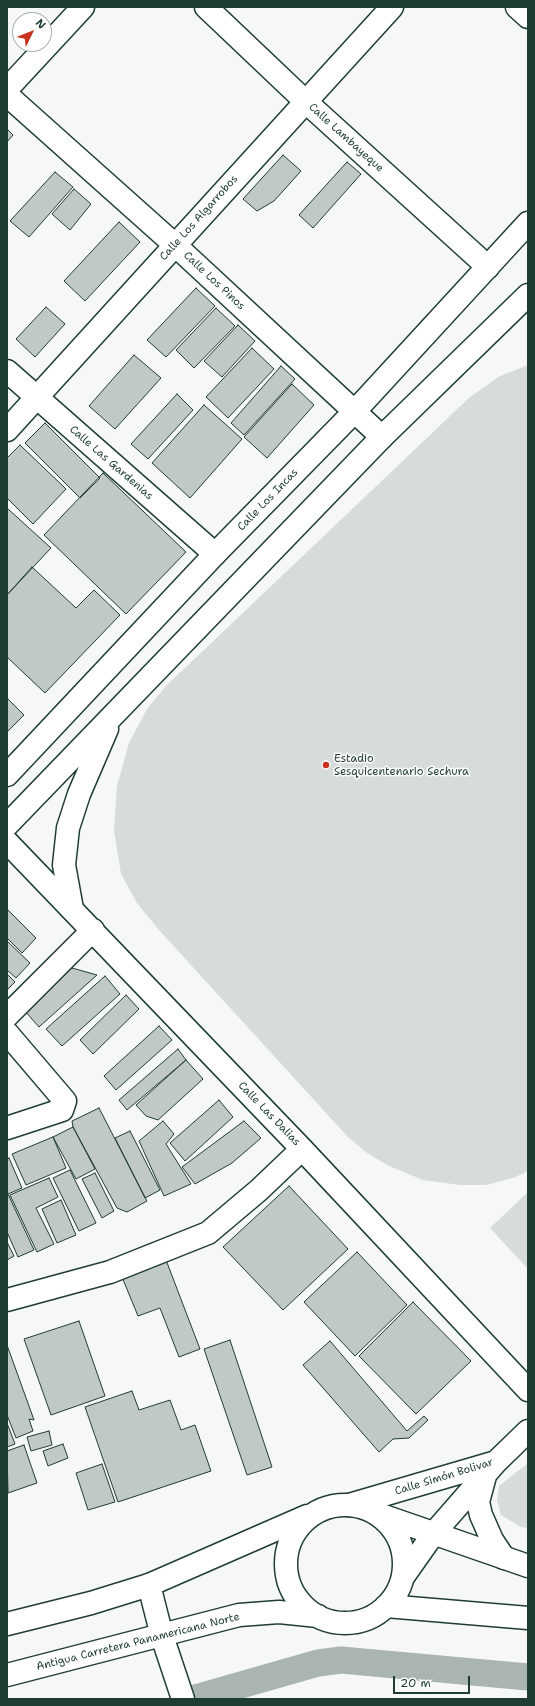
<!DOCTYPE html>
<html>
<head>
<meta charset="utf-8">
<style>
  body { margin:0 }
  #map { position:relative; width:535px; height:1706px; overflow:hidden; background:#f6f7f7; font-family:"Shantell Sans",sans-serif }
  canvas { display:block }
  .frame { position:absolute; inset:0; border:8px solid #1f3d34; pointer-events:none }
  .north { position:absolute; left:12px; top:12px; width:40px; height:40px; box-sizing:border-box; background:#fff; border:1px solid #a5b1ae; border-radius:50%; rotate:47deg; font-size:11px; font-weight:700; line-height:16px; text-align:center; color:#1f3d34 }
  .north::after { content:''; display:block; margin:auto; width:14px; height:18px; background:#c8321e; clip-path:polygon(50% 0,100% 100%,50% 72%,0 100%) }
  .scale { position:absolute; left:393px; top:1676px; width:77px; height:18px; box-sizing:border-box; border:2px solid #1f3d34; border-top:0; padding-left:5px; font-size:12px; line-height:14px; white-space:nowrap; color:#1f3d34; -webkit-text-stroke:3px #fff; paint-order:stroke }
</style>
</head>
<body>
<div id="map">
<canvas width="535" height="1706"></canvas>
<div class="frame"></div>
<div class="north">N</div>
<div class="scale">20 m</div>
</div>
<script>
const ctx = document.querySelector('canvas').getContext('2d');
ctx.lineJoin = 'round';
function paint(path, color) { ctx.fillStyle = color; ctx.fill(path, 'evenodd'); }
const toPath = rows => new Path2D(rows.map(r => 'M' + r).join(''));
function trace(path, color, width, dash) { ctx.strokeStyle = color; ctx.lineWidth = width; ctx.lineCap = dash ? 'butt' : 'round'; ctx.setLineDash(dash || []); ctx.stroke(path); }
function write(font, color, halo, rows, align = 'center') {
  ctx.font = font + ' "Shantell Sans",sans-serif'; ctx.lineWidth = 3; ctx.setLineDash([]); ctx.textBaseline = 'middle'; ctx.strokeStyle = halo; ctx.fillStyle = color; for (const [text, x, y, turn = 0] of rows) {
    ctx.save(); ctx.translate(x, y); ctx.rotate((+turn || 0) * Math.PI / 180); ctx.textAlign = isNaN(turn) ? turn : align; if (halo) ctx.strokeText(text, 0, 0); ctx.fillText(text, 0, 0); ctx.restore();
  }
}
paint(toPath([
  [528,365,528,1171,513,1178,486,1185,460,1185,423,1180,389,1166,367,1153,347,1136,159,930,137,903,121,874,114,830,117,786,129,743,147,709,166,686,470,397,500,376],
  [528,1192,528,1269,490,1228],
  [528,1463,528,1528,521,1527,501,1515,497,1500,499,1486]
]), '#d6dcdb');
trace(toPath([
  [192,1699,318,1663,341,1660,528,1677]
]), '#aab5b1', 27);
const building = toPath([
  [7,129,13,135,7,142,7,129],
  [283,155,301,171,274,201,257,211,243,199,283,155],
  [347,162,361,174,313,228,299,215,347,162],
  [55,172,73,187,29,237,10,221,55,172],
  [74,189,91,204,70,230,52,214,74,189],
  [119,222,140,242,85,301,64,281,119,222],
  [196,288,215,306,166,357,147,340,196,288],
  [46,307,65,324,35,357,16,339,46,307],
  [216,308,235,326,194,368,176,350,216,308],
  [238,325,255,341,222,377,204,361,238,325],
  [252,348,274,369,228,418,206,397,252,348],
  [134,355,161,378,115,429,89,406,134,355],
  [281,366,295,379,244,435,231,423,281,366],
  [292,384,314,405,267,458,244,437,292,384],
  [177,394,193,410,148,459,131,444,177,394],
  [204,405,242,439,190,498,152,463,204,405],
  [45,423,100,478,80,498,25,443,45,423],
  [20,445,66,489,33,524,7,498,7,458,20,445],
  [103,473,186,552,126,614,44,535,103,473],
  [7,508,51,548,7,595,7,508],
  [32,567,76,608,94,590,120,615,45,693,7,657,7,595,32,567],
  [7,698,24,715,7,732,7,698],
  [7,909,36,938,22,953,7,938,7,909],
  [7,941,30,963,16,978,7,970,7,941],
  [72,968,97,975,39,1027,24,1010,72,968],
  [7,974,15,982,7,990,7,974],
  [105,976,120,994,62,1046,46,1029,105,976],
  [126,995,139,1009,93,1054,80,1040,126,995],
  [159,1026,172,1040,116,1090,104,1076,159,1026],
  [178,1049,186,1060,127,1110,119,1100,178,1049],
  [186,1060,203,1079,158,1120,146,1116,136,1105,186,1060],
  [219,1100,233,1117,185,1161,170,1143,219,1100],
  [99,1108,147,1201,127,1212,117,1208,73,1127,72,1121,99,1108],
  [163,1121,174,1134,166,1144,191,1184,164,1196,139,1141,163,1121],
  [244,1121,261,1138,232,1163,195,1184,182,1167,244,1121],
  [73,1127,95,1169,76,1179,53,1137,73,1127],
  [130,1131,160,1190,145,1198,115,1138,130,1131],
  [53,1137,66,1168,26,1185,12,1154,53,1137],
  [9,1158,22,1188,8,1194,34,1250,18,1257,7,1232,7,1159,9,1158],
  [70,1170,96,1223,79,1231,53,1178,70,1170],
  [95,1173,114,1211,102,1218,82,1179,95,1173],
  [49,1178,58,1197,36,1208,54,1244,37,1252,10,1195,49,1178],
  [289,1186,348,1249,283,1310,223,1247,289,1186],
  [61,1200,76,1235,57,1243,42,1209,61,1200],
  [7,1242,14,1256,7,1260,7,1242],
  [357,1252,407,1305,355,1356,304,1302,357,1252],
  [166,1260,200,1349,179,1357,160,1308,138,1316,122,1277,166,1260],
  [413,1302,471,1361,416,1414,359,1356,413,1302],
  [79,1321,105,1396,51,1415,24,1339,79,1321],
  [230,1340,272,1467,247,1475,204,1349,230,1340],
  [330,1341,407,1431,424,1416,428,1420,409,1438,393,1439,379,1452,303,1365,330,1341],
  [7,1345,34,1420,29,1419,33,1431,16,1438,7,1415,7,1345],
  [132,1391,139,1410,170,1400,181,1430,195,1425,211,1471,118,1502,85,1407,132,1391],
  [7,1423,15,1444,7,1447,7,1423],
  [49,1431,52,1445,31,1451,27,1437,49,1431],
  [63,1444,68,1458,48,1466,43,1451,63,1444],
  [24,1445,37,1483,8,1493,7,1451,24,1445],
  [102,1464,115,1502,88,1510,76,1473,102,1464]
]);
paint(building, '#c0c9c6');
trace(building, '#1f3d34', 1);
const minor = toPath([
  [206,7,305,101,488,267],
  [517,7,528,17],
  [7,89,83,7],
  [7,95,175,245,382,437],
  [7,371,215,554],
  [7,430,392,7],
  [7,842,302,1149,528,1390],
  [7,1016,93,930],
  [7,1033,65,1101,62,1110,7,1128],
  [7,1300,110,1272,208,1233,259,1190,302,1149]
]);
const tertiary = toPath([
  [7,775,215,554,355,411,528,223],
  [7,825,382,437,528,295],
  [72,909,64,865,68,828,79,794,107,729],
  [485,1476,478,1502,481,1515,492,1540,504,1558],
  [349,1505,496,1462],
  [403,1577,434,1533,496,1462,528,1431],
  [149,1585,162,1636,183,1699]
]);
const primary = toPath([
  '286 1564a59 59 0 1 1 118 0a59 59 0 1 1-118 0Z',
  [378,1514,528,1566],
  [386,1606,528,1618],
  [7,1624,91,1603,149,1585,307,1516],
  [7,1675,239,1615,279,1612,318,1616]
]);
trace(minor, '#1f3d34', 25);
trace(tertiary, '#1f3d34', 25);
trace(primary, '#1f3d34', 25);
trace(minor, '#fff', 22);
trace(tertiary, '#fff', 22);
trace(primary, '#fff', 22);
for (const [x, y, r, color] of [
  [326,765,4,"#c8321e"]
]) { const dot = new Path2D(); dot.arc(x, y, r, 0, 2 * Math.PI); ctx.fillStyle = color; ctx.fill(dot); trace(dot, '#fff', 1.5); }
write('11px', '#1f3d34', '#fff', [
  ["Calle Lambayeque",346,138,42],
  ["Calle Los Algarrobos",199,218,-48],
  ["Calle Los Pinos",214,281,43],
  ["Calle Las Gardenias",111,463,41],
  ["Calle Los Incas",268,500,-46],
  ["Calle Las Dalias",269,1114,46],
  ["Calle Simón Bolivar",444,1477,-17],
  ["Antigua Carretera Panamericana Norte",138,1642,-14]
]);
write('11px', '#1f3d34', '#fff', [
  ["Estadio",334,759],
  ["Sesquicentenario Sechura",334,772]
], 'left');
</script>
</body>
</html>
